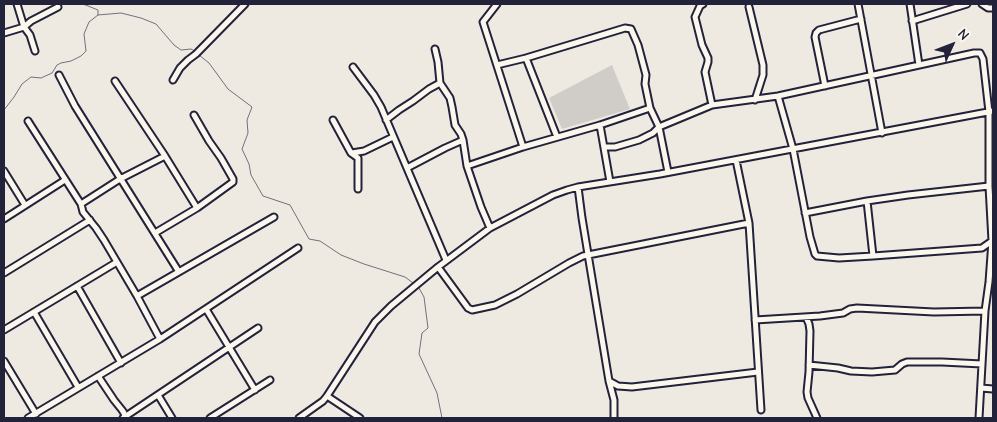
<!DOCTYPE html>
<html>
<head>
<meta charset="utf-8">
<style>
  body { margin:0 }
  #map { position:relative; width:997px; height:422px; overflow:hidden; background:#eeeae2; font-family:"Comic Neue",sans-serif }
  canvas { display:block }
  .frame { position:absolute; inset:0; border:5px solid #22223b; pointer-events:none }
  .north { position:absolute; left:927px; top:20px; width:50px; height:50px; -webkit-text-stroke:4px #fbf7ec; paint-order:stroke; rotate:47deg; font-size:14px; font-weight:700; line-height:20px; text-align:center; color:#22223b }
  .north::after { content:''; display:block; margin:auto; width:18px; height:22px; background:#22223b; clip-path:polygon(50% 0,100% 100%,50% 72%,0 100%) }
</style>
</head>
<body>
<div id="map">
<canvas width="997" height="422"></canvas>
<div class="frame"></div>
<div class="north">N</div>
</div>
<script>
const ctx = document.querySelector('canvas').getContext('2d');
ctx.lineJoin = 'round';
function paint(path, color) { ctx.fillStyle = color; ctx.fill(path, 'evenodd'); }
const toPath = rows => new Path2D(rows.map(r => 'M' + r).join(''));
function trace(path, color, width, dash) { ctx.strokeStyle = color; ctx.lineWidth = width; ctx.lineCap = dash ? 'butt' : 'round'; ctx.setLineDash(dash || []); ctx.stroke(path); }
paint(toPath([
  [612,65,630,109,562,129,549,98]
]), '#d0cdc9');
trace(toPath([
  [98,15,121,13,141,18,156,24,174,45,181,50,191,49,196,52],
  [199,55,209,63,228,89,252,107,247,120,248,133,242,149,249,164,251,175,263,196,290,205,309,239,320,241,341,255,364,264,405,277,413,283],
  [4,110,14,97,22,84,31,77,41,78,52,73,57,65,61,63,71,61,81,56,86,51,84,34,89,22,98,15,98,10,83,4],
  [419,288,424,297,428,328,422,333,419,354,437,393,442,418]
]), '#716f7c', 1);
const street = toPath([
  [17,4,24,27,30,35,35,51],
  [497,4,483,22,523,147],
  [703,4,700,6,695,17,702,45,708,58,708,62,705,72,712,105],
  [858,4,882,133],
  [910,4,919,65],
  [982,4,988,8,993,8],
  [749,7,763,65,763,75,755,100],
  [912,21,967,4],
  [4,33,24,27,31,21,58,7],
  [435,49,438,62,440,83,450,98,452,107,455,125,461,134,463,140,467,166,481,207,490,228],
  [526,58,557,137],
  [497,65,526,58,625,28,631,29,638,45,646,75,645,84,650,108,659,127,668,172],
  [353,67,374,95,381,107,446,260],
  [59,75,75,106,179,272],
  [173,80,180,68,188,60,196,54,245,4],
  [115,81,165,156,197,208],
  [825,86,815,37,816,33,819,30,861,19],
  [778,96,793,149,810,237,815,254,817,256,839,258,873,256,867,201],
  [333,120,351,153,358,158,358,189],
  [386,120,399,110,413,101,429,89,440,83],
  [28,121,81,204,83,212,96,228,104,240,137,296,160,339],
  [600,125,610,182],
  [604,147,615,147,639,140,653,133,659,127,712,105,778,96,974,53,980,53,983,59,989,112,989,186,992,241,989,282,985,311,979,418],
  [352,153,364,151,393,137],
  [736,160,749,223,761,410],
  [467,166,523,147,600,125,650,108],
  [407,168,445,148,463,140],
  [4,171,25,205],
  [578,187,582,218,609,381,618,386,632,387,758,372],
  [81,204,120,179,165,156],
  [805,213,867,201,908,195,989,186],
  [4,219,65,180],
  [155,233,197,208,233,182,233,179,221,158,209,141,194,115],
  [873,256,982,248,992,241],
  [438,267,468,308,472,310,495,305,517,294,569,263,583,256,749,223],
  [4,273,90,220],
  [77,286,121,363],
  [137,296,274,217],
  [206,309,255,390],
  [34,312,78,387],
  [806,317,809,324,810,331,809,372,807,392,808,398,817,418],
  [755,320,820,316,843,313,850,309,857,308,934,312,985,311],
  [4,330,117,262],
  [4,361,36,414],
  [809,365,838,368,851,371,872,372,895,370,902,364,907,362,942,362,982,364],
  [98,376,114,400,122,410,124,413,125,418],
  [609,381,614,400,614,418],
  [981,388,993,389],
  [158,395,172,418],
  [327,396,360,418],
  [28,418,160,339,298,248],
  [123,418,258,328],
  [210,418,270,380],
  [299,418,323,401,327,396,375,322,391,306,438,267,490,228,553,195,567,190,578,187,660,174,993,111]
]);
trace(street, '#22223b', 9);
trace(street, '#fbf7ec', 5);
</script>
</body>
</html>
